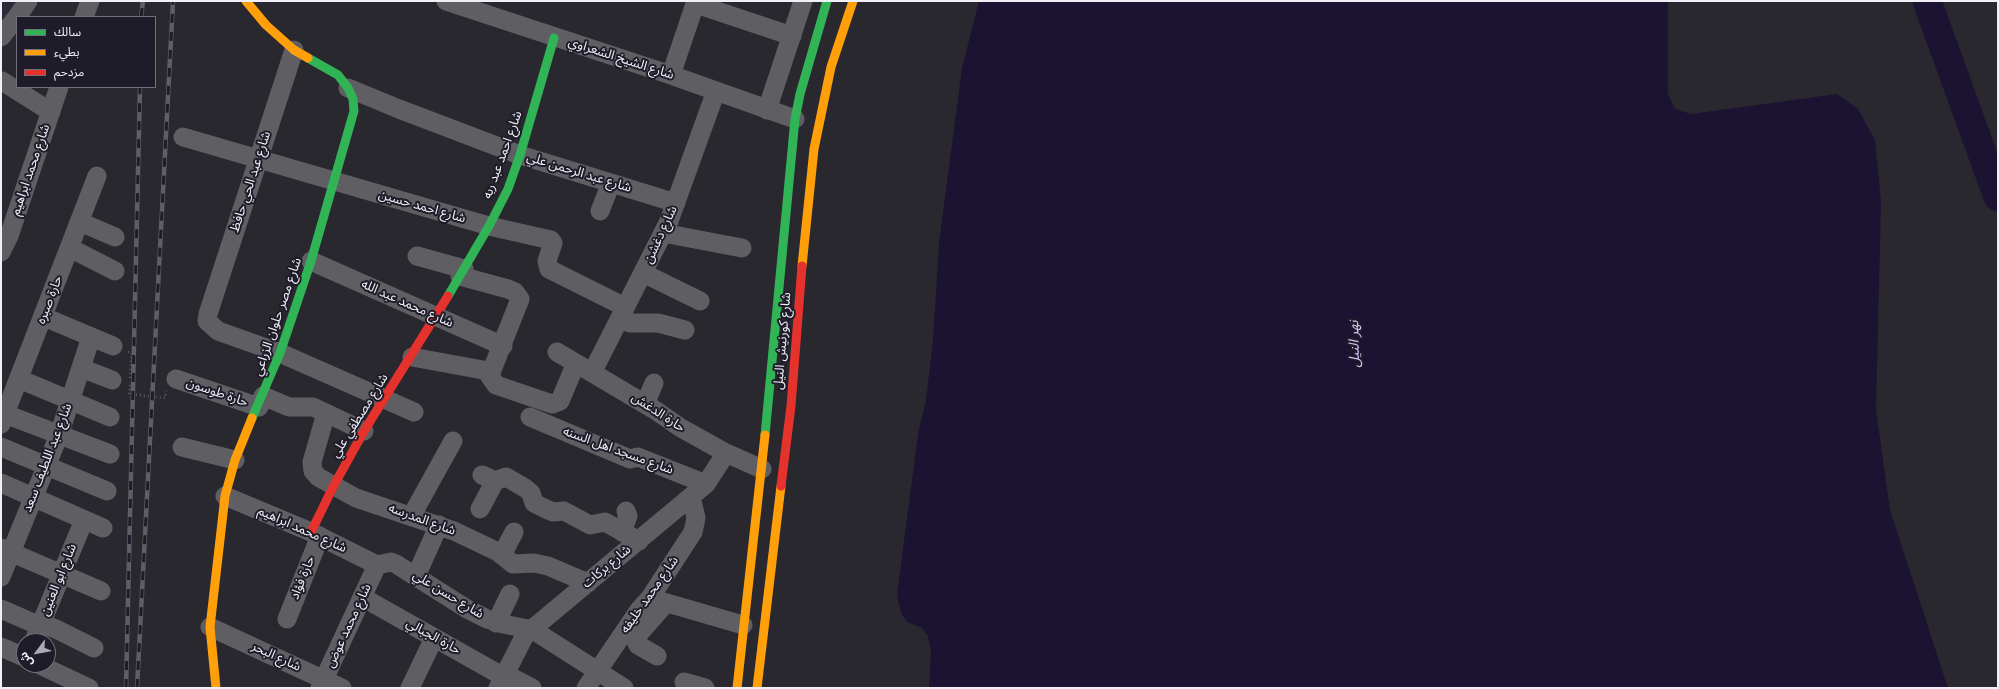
<!DOCTYPE html>
<html>
<head>
<meta charset="utf-8">
<style>
  body { margin:0 }
  #map { position:relative; width:1999px; height:689px; overflow:hidden; background:#29282f; font-family:Roboto,"Noto Sans Arabic",sans-serif }
  canvas { display:block }
  .frame { position:absolute; inset:0; border:2px solid #f1eff8; pointer-events:none }
  .legend { position:absolute; left:16px; top:16px; width:140px; height:72px; box-sizing:border-box; background:#1e1c28; border:1px solid #72707b; margin:0; padding:5px 7px; list-style:none; font-size:12px; color:#f1eff8 }
  .legend li { display:flex; align-items:center; gap:8px; height:20px }
  .legend b { width:20px; border:1px solid #72707b }
  .north { position:absolute; left:16px; top:633px; width:40px; height:40px; box-sizing:border-box; background:#1e1c28; border:1px solid #72707b; border-radius:50%; rotate:238deg; font-size:11px; font-weight:700; line-height:16px; text-align:center; color:#f1eff8 }
  .north::after { content:''; display:block; margin:auto; width:14px; height:18px; background:#aba9b2; clip-path:polygon(50% 0,100% 100%,50% 72%,0 100%) }
</style>
</head>
<body>
<div id="map">
<canvas width="1999" height="689"></canvas>
<div class="frame"></div>
<ul class="legend">
<li><b style="height:5px;background:#30b455"></b>سالك</li>
<li><b style="height:5px;background:#ff9f0a"></b>بطيء</li>
<li><b style="height:5px;background:#e5322d"></b>مزدحم</li>
</ul>
<div class="north">ش</div>
</div>
<script>
const ctx = document.querySelector('canvas').getContext('2d');
ctx.lineJoin = 'round';
function paint(path, color) { ctx.fillStyle = color; ctx.fill(path, 'evenodd'); }
const toPath = rows => new Path2D(rows.map(r => 'M' + r).join(''));
function trace(path, color, width, dash) { ctx.strokeStyle = color; ctx.lineWidth = width; ctx.lineCap = dash ? 'butt' : 'round'; ctx.setLineDash(dash || []); ctx.stroke(path); }
function write(font, color, halo, rows, align = 'center') {
  ctx.font = font + ' Roboto,"Noto Sans Arabic",sans-serif'; ctx.lineWidth = 4; ctx.setLineDash([]); ctx.textBaseline = 'middle'; ctx.strokeStyle = halo; ctx.fillStyle = color; for (const [text, x, y, turn = 0] of rows) {
    ctx.save(); ctx.translate(x, y); ctx.rotate((+turn || 0) * Math.PI / 180); ctx.textAlign = isNaN(turn) ? turn : align; if (halo) ctx.strokeText(text, 0, 0); ctx.fillText(text, 0, 0); ctx.restore();
  }
}
paint(toPath([
  [1,1,20,1,1,24]
]), '#2d293a');
paint(toPath([
  [979,1,1668,1,1668,94,1675,109,1691,114,1837,94,1858,109,1875,140,1881,201,1876,410,1890,510,1948,688,929,688,931,652,928,636,922,628,907,622,901,613,897,595,918,434,926,400,933,341,939,243,962,68]
]), '#1c1332');
trace(toPath([
  [1927,1,1998,197]
]), '#1c1332', 29);
trace(toPath([
  [128,352,132,353,130,378],
  [130,385,129,394,165,398,166,391]
]), '#5f5e64', 2.5, [1, 3]);
trace(toPath([
  [446,1,671,75,795,119],
  [696,4,792,36],
  [17,17,28,1],
  [84,17,90,1],
  [1,37,17,17],
  [294,50,208,314,207,321,218,331,280,353,414,412],
  [671,75,696,1],
  [2,81,51,112],
  [348,88,399,109,520,155,676,203],
  [767,110,803,1],
  [183,137,489,226,551,240,553,243,547,261,549,269,625,307],
  [600,211,611,183],
  [80,222,115,237],
  [663,233,742,248],
  [70,248,115,271],
  [1,252,9,236,59,87],
  [417,256,464,269],
  [311,261,503,346],
  [643,273,700,301],
  [460,276,508,289,515,292,520,299,490,375],
  [44,317,113,346],
  [620,318,630,323,658,323,685,330],
  [557,352,655,410,681,428,726,453,762,469],
  [412,357,483,370,487,372,496,385,552,404,560,401,576,363],
  [81,368,112,380],
  [592,373,669,221,716,91],
  [19,379,110,417],
  [176,379,259,407],
  [263,396,289,407,313,407,364,431],
  [645,404,654,383],
  [326,413,312,462,313,471,318,477,356,498,454,531,498,552,513,564,534,563,548,566,588,583],
  [5,414,110,454],
  [530,417,630,459,638,457,706,484],
  [1,424,97,176],
  [1,447,107,491],
  [182,447,235,460],
  [482,475,495,481,506,477,525,488,531,493,534,503,544,508,553,512,564,511,590,525,605,522,639,541],
  [1,483,103,528],
  [225,496,311,532,377,565],
  [480,509,495,481],
  [412,515,453,441],
  [622,532,628,516,626,511],
  [1,548,101,591],
  [502,555,514,532],
  [377,565,391,562,396,564,467,609,487,619,503,624,533,630,624,688],
  [416,576,439,525],
  [1,577,59,435,91,337],
  [362,597,504,677],
  [650,598,743,625],
  [1,609,40,626,48,626,56,629,94,648],
  [287,619,320,536],
  [496,623,510,594],
  [210,627,342,688],
  [34,641,84,520],
  [1,647,24,657],
  [657,656,638,645,636,641,637,636,666,603],
  [40,665,89,688],
  [505,674,532,688],
  [684,682,705,688],
  [320,688,377,565],
  [410,688,434,638],
  [498,688,525,635,706,484,726,453],
  [586,688,639,610,650,598,693,532,696,518,691,497]
]), '#5f5e63', 19);
trace(toPath([
  [448,296,489,226,508,189,520,155,554,38],
  [252,418,280,353,311,261,354,111,353,99,348,88,338,75,308,58],
  [765,435,795,119,800,94,827,1]
]), '#30b455', 9);
trace(toPath([
  [246,1,266,25,294,50,308,58],
  [802,266,814,149,831,67,853,1],
  [216,688,210,627,225,496,235,460,252,418],
  [737,688,765,435],
  [757,688,781,486]
]), '#ff9f0a', 9);
trace(toPath([
  [781,486,791,406,802,266],
  [311,532,333,487,364,431,448,296]
]), '#e5322d', 9);
const rail = toPath([
  [141,17,143,1],
  [126,688,140,87],
  [137,688,173,1]
]);
trace(rail, '#5f5e64', 4.5);
trace(rail, '#1e1c28', 3, [9]);
write('13px', '#f1eff8', '#1e1c28', [
  ["شارع الشيخ الشعراوي",621,59,18],
  ["شارع احمد عبد ربه",503,155,-70],
  ["شارع محمد ابراهيم",31,170,-71],
  ["شارع عبد الرحمن علي",579,173,17],
  ["شارع عبد الحي حافظ",251,182,-72],
  ["شارع احمد حسين",422,207,16],
  ["شارع دغشن",661,235,-65],
  ["حارة صبره",50,300,-69],
  ["شارع محمد عبد الله",407,304,24],
  ["شارع مصر حلوان الزراعي",278,317,-71],
  ["شارع كورنيش النيل",783,341,-85],
  ["حارة طوسون",217,393,19],
  ["حارة الدغش",658,413,33],
  ["شارع مصطفي علي",360,416,-58],
  ["شارع مسجد اهل السنه",618,451,20],
  ["شارع عبد اللطيف سعد",48,458,-69],
  ["شارع المدرسه",422,520,20],
  ["شارع محمد ابراهيم",302,530,24],
  ["شارع بركات",607,567,-40],
  ["حارة فؤاد",303,578,-68],
  ["شارع ابو العنين",59,580,-68],
  ["شارع حسن علي",448,595,31],
  ["شارع محمد خليفه",650,595,-55],
  ["شارع محمد عوض",349,626,-65],
  ["حارة الجبالي",433,637,29],
  ["شارع البحر",276,657,25]
]);
write('italic 14px', '#cfc4f9', '#1e1c28', [
  ["نهر النيل",1355,344,-91]
]);
</script>
</body>
</html>
